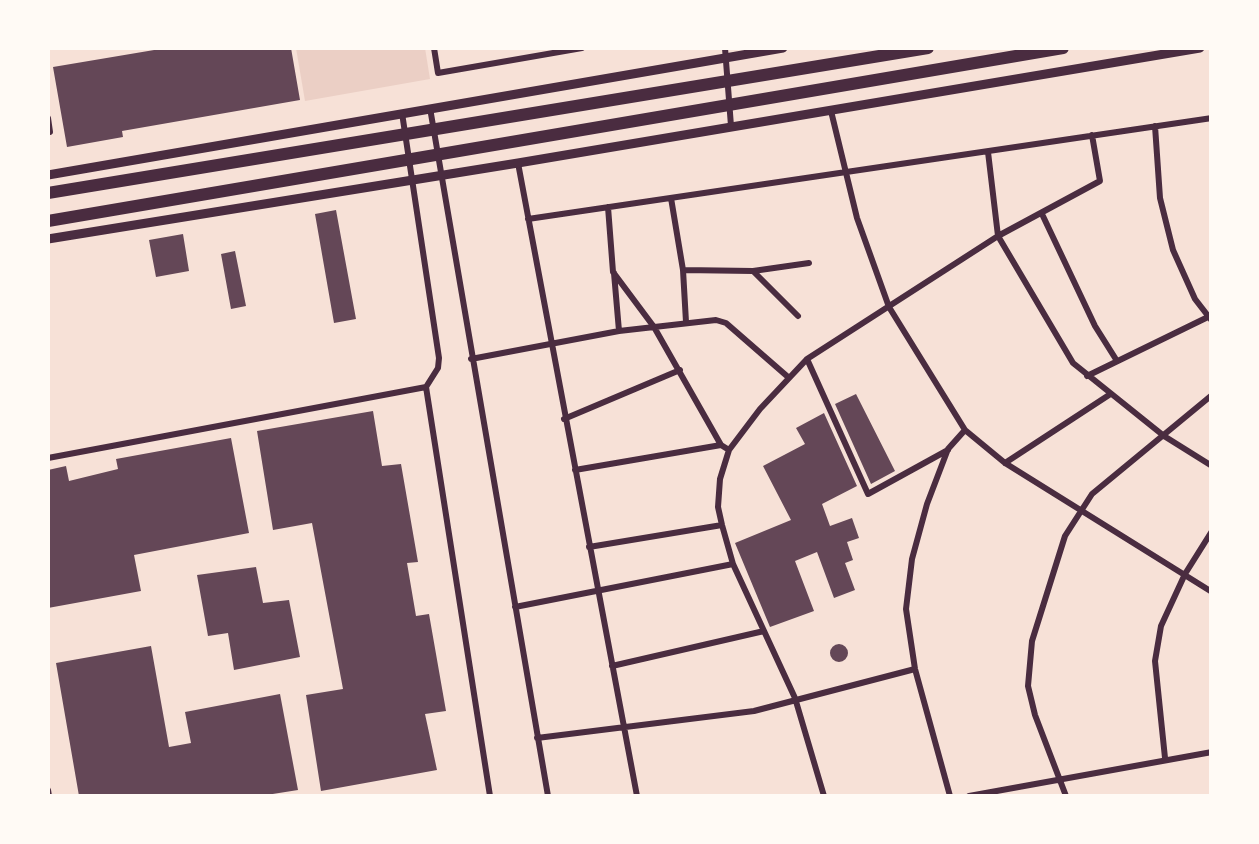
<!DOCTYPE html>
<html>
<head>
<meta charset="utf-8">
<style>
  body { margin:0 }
  #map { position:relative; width:1259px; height:844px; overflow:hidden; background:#f7e1d7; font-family:"DejaVu Sans",sans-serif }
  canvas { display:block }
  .frame { position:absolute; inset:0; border:50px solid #fffaf5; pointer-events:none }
</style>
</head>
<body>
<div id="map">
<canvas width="1259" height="844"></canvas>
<div class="frame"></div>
</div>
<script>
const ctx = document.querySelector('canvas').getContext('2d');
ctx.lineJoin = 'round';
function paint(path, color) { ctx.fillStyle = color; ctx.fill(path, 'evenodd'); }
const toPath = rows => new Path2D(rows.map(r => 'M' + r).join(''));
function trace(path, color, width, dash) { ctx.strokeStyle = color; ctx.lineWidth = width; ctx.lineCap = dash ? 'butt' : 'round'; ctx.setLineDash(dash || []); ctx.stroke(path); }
paint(toPath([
  [296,48,425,48,430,79,305,101]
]), '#ebcfc5');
paint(toPath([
  [166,48,291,48,300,100,122,131,123,137,67,147,53,67],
  [336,210,356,319,334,323,315,214],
  [183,234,189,271,156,277,149,240],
  [235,251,246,306,231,309,221,254],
  [856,394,895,471,871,484,835,404],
  [373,411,382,466,401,464,418,562,407,563,416,616,429,614,446,711,425,714,437,770,321,791,306,695,343,689,312,523,273,530,257,431],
  [824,413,857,486,822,504,830,526,852,518,859,538,847,542,853,560,845,563,855,590,834,598,817,552,795,561,814,611,770,627,735,543,791,520,763,466,805,444,796,428],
  [231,438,249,533,134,555,141,591,48,608,48,470,66,466,69,481,118,469,116,459],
  [256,567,263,603,289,600,300,657,234,670,228,633,208,636,197,575],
  '830 653a9 9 0 1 1 18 0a9 9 0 1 1-18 0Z',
  [151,646,169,747,191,743,185,712,280,694,298,790,260,796,79,796,56,663]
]), '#644757');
trace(toPath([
  [434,48,438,73,582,48],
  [725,48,731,126],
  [430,108,548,796],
  [831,111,857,218,889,307,965,430,1005,463,1212,592],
  [48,118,50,132],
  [1155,126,1160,198,1173,250,1195,299,1212,321],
  [988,152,998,236,1073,363,1164,436,1212,466],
  [518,163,637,796],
  [671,198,683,270,753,271,809,263],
  [608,207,613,272,654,327,721,445],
  [1042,214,1095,326,1117,361],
  [528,219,1212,118],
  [683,270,686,322],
  [754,272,798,316],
  [614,273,619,331],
  [471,359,619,331,716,320,726,323,788,377],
  [807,359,868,494,948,450],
  [1087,376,1208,317],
  [426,387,490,796],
  [564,419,680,370],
  [48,458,426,387,438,368,439,358,402,113],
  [1005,463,1109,395],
  [575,470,721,445,729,450],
  [589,547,722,525],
  [515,607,733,564],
  [612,666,764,631],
  [537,738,754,711,915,669],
  [1165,758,1155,661,1161,626,1185,574,1212,531],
  [48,790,49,796],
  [824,796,795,698,733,564,722,525,718,507,720,479,729,450,760,409,807,359,998,236,1100,181,1092,135],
  [950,796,915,669,906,609,912,559,927,504,948,449,965,430],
  [969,796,1212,752],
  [1066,796,1035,715,1028,686,1032,641,1065,536,1092,494,1212,395]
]), '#4a2c40', 6);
trace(toPath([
  [48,175,783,48],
  [48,239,518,163,1200,48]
]), '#4a2c40', 9);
trace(toPath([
  [48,193,928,48],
  [48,221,1063,48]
]), '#4a2c40', 12);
</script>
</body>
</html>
